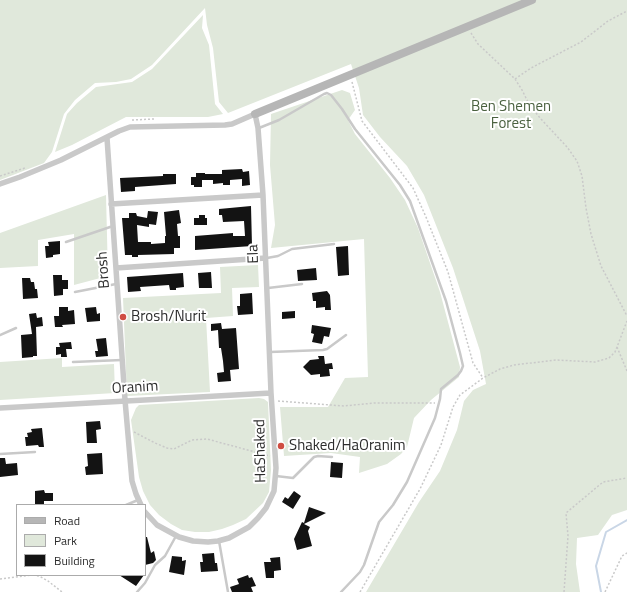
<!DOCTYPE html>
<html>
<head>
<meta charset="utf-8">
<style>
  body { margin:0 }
  #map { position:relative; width:627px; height:592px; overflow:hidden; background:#fff; font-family:"Titillium Web",sans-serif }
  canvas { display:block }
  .legend { position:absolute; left:16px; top:504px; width:130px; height:72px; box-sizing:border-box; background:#fff; border:1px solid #ababab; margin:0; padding:5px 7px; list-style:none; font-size:12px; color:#2c2c2c }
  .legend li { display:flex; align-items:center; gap:8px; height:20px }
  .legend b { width:20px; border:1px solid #ababab }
</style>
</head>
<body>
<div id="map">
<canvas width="627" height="592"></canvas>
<ul class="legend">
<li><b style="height:5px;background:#b6b6b6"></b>Road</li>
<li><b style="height:11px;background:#e0e8db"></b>Park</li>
<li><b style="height:11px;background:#131313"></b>Building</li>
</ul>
</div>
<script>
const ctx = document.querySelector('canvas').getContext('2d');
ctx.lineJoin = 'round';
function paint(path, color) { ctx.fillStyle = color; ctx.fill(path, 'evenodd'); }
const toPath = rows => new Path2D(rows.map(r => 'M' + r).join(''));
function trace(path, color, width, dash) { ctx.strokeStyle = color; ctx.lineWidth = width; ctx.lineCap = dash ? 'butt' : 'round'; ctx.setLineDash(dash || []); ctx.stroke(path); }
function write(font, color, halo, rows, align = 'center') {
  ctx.font = font + ' "Titillium Web",sans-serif'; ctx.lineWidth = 4; ctx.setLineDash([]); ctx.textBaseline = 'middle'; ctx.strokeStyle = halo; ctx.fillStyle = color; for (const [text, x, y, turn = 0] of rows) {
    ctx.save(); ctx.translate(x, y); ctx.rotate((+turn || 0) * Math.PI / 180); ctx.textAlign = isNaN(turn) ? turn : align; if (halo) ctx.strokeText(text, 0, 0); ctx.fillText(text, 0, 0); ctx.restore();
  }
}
paint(toPath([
  [0,0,627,0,627,510,612,515,598,535,577,538,576,564,580,592,366,592,419,502,440,471,457,430,464,401,473,390,486,384,480,351,453,268,424,195,407,166,380,137,363,115,359,88,351,64,228,113,219,102,213,48,207,25,205,8,152,65,131,79,116,82,95,83,75,100,64,114,52,152,44,163,0,180],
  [203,15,202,28,209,45,215,104,223,114,208,117,126,117,72,145,55,152,67,114,77,103,96,87,132,82,152,69],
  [342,90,350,93,355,110,348,120,355,134,390,178,405,200,418,228,440,292,460,367,459,377,431,400,414,418,407,447,401,454,387,464,359,473,360,457,331,453,284,456,280,407,328,407,345,378,368,377,364,239,271,248,275,225,270,165,271,114],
  [106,195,108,276,74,285,74,234,38,240,38,266,0,268,0,233],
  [258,265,259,287,232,288,233,316,206,318,210,392,127,396,123,298,221,293,220,267],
  [62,358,62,367,114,364,115,393,0,400,0,362],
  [259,398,264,399,268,402,271,470,269,492,263,503,246,519,233,525,222,529,209,532,195,532,182,530,171,524,159,515,150,505,143,491,139,477,131,420,136,408,139,405]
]), '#e0e8db');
trace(toPath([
  [601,592,596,566,606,532,627,520]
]), '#c9d6e6', 2);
paint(toPath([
  [242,169,243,172,249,171,250,185,242,186,242,179,230,180,230,185,223,185,223,183,213,184,213,180,202,180,202,187,194,187,194,185,191,185,191,177,196,177,196,173,205,173,205,174,222,174,222,170],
  [163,174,176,174,176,184,135,187,135,191,121,192,120,178,163,176],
  [251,206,252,246,195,250,195,236,233,233,233,236,245,236,244,221,223,222,222,215,219,215,219,209],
  [179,210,181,223,177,224,178,236,180,236,180,248,174,248,174,254,138,255,138,257,132,257,132,255,125,255,122,218,129,218,129,213,136,213,137,216,147,218,148,211,158,212,156,225,149,224,149,227,137,225,138,242,151,242,151,244,165,243,165,236,166,236,164,212],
  [199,215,205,215,205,218,207,218,207,225,194,225,194,218,199,218],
  [60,241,60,254,53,255,53,257,46,258,45,246,49,246,48,242],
  [348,246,349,275,338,276,336,247],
  [316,268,317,280,298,281,297,270],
  [211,272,212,288,199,288,198,273],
  [183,273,184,287,176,288,176,290,170,290,169,285,140,287,141,291,128,292,127,277],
  [53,275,62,275,62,280,68,280,68,289,63,289,63,295,54,296],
  [22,278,30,278,31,282,34,282,35,289,37,289,38,298,23,299],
  [327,291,330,295,331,310,325,310,325,307,316,308,316,301,313,301,312,293],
  [252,293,253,314,238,315,237,306,240,306,240,294],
  [59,307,68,307,68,311,74,310,75,324,62,325,63,327,55,327,54,316,59,316],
  [96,307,97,314,100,313,100,321,87,322,85,308],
  [295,311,295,318,282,319,282,312],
  [36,313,37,318,42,317,43,326,36,327,37,356,33,356,33,357,22,358,21,335,32,334,29,314],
  [221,323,222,329,236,328,239,369,230,370,231,381,218,382,217,373,224,372,223,361,221,348,219,348,218,330,211,331,211,324],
  [312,325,331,328,329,337,324,336,322,344,312,342,314,334,311,333],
  [106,338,108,356,96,357,95,351,98,351,96,339],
  [71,342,72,349,66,349,67,357,61,357,61,354,56,355,56,347,60,347,59,343],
  [318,356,324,356,325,364,332,363,333,369,329,369,330,376,320,377,320,374,311,375,303,367,310,360,319,359],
  [100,421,101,429,96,430,97,443,87,443,86,422],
  [42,428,44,447,39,447,38,445,26,446,25,437,28,437,27,433,32,432,31,429],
  [102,453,103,474,86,475,85,467,88,466,87,454],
  [0,458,5,458,6,464,17,463,18,475,0,477],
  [331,462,343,463,342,478,330,477],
  [44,490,45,493,53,493,53,501,44,501,44,505,35,505,35,491],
  [294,491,301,496,293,509,282,502,285,497,288,499],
  [309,507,326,513,304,524,310,527,308,531,312,546,297,550,294,539,302,522,304,523],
  [145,537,147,537,151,553,154,551,156,560,153,563,145,565],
  [214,553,215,563,217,563,218,571,201,572,200,562,203,562,202,554],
  [172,556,182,557,182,561,186,560,184,575,169,572],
  [280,557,281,570,274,571,274,578,266,578,264,562,271,562,270,558],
  [119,575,144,575,136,586],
  [248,575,249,578,252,577,256,586,251,587,253,592,232,592,230,587,239,584,237,579]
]), '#131313');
trace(toPath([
  [471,33,478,44,515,79,522,90,529,104,540,118,567,147,577,161,582,176,586,208,591,234,601,266,627,316],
  [515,79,531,68,581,42,608,21,627,11],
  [352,82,362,121,413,188,426,217,448,272,473,363,483,378],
  [132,120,154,119],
  [0,176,25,168],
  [617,347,627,371],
  [278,401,344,406,374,403,435,403],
  [134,432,155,443,167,448,174,449,192,440,207,439,270,456],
  [33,575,39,576,48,581,62,592],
  [0,579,32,575],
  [360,592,420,489,441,445,453,407,460,395,483,378,500,369,514,365,556,360,595,362,609,358,615,352,617,347,627,321],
  [564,592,568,536,566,513,603,482,627,478],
  [605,592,622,556,627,553]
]), '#c9c9c9', 1.5, [2, 2]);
trace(toPath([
  [259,128,279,120,324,94,327,93,331,95,342,109,355,129,400,185,410,201,446,301,460,353,463,366,461,371,458,375,441,389,440,399,435,418,407,482,393,505,379,522,364,565,360,572,341,592],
  [66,242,113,226],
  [267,258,278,256,292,249,334,244],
  [268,288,302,284],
  [75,292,116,284],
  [0,335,16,328],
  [270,352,323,350,327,349,346,335],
  [73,362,122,360],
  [0,454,35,452],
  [276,476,293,478,314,457,318,456,332,457],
  [126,505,138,500],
  [219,541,228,592],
  [137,592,145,583,155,565,165,556,176,536]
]), '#c9c9c9', 2.5);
trace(toPath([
  [107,138,125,400,132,481,136,494,141,505],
  [0,184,20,177,61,160,119,131,130,127,225,125,232,124,255,114,258,128,263,195,271,393,276,468,274,491,266,508,258,518,249,527,229,538,218,541,208,542,193,541,179,537,157,525,145,512],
  [111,204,263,195],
  [116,268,266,258],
  [0,408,271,393]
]), '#c9c9c9', 5.5);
trace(toPath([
  [255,114,532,0]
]), '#b6b6b6', 8);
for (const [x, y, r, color] of [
  [123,317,4,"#cf4d42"],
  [281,446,4,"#cf4d42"]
]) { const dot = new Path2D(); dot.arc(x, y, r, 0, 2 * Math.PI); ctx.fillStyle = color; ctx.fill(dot); trace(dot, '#fff', 1.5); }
write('15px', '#4a613f', '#fff', [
  ["Ben Shemen",511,107],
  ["Forest",511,124]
]);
write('15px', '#2c2c2c', '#fff', [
  ["Ela",254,254,-92],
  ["Brosh",104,270,-94],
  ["Oranim",135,388,-3],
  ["HaShaked",261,451,-91]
]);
write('15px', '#2c2c2c', '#fff', [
  ["Brosh/Nurit",131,317],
  ["Shaked/HaOranim",289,446]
], 'left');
</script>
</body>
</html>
